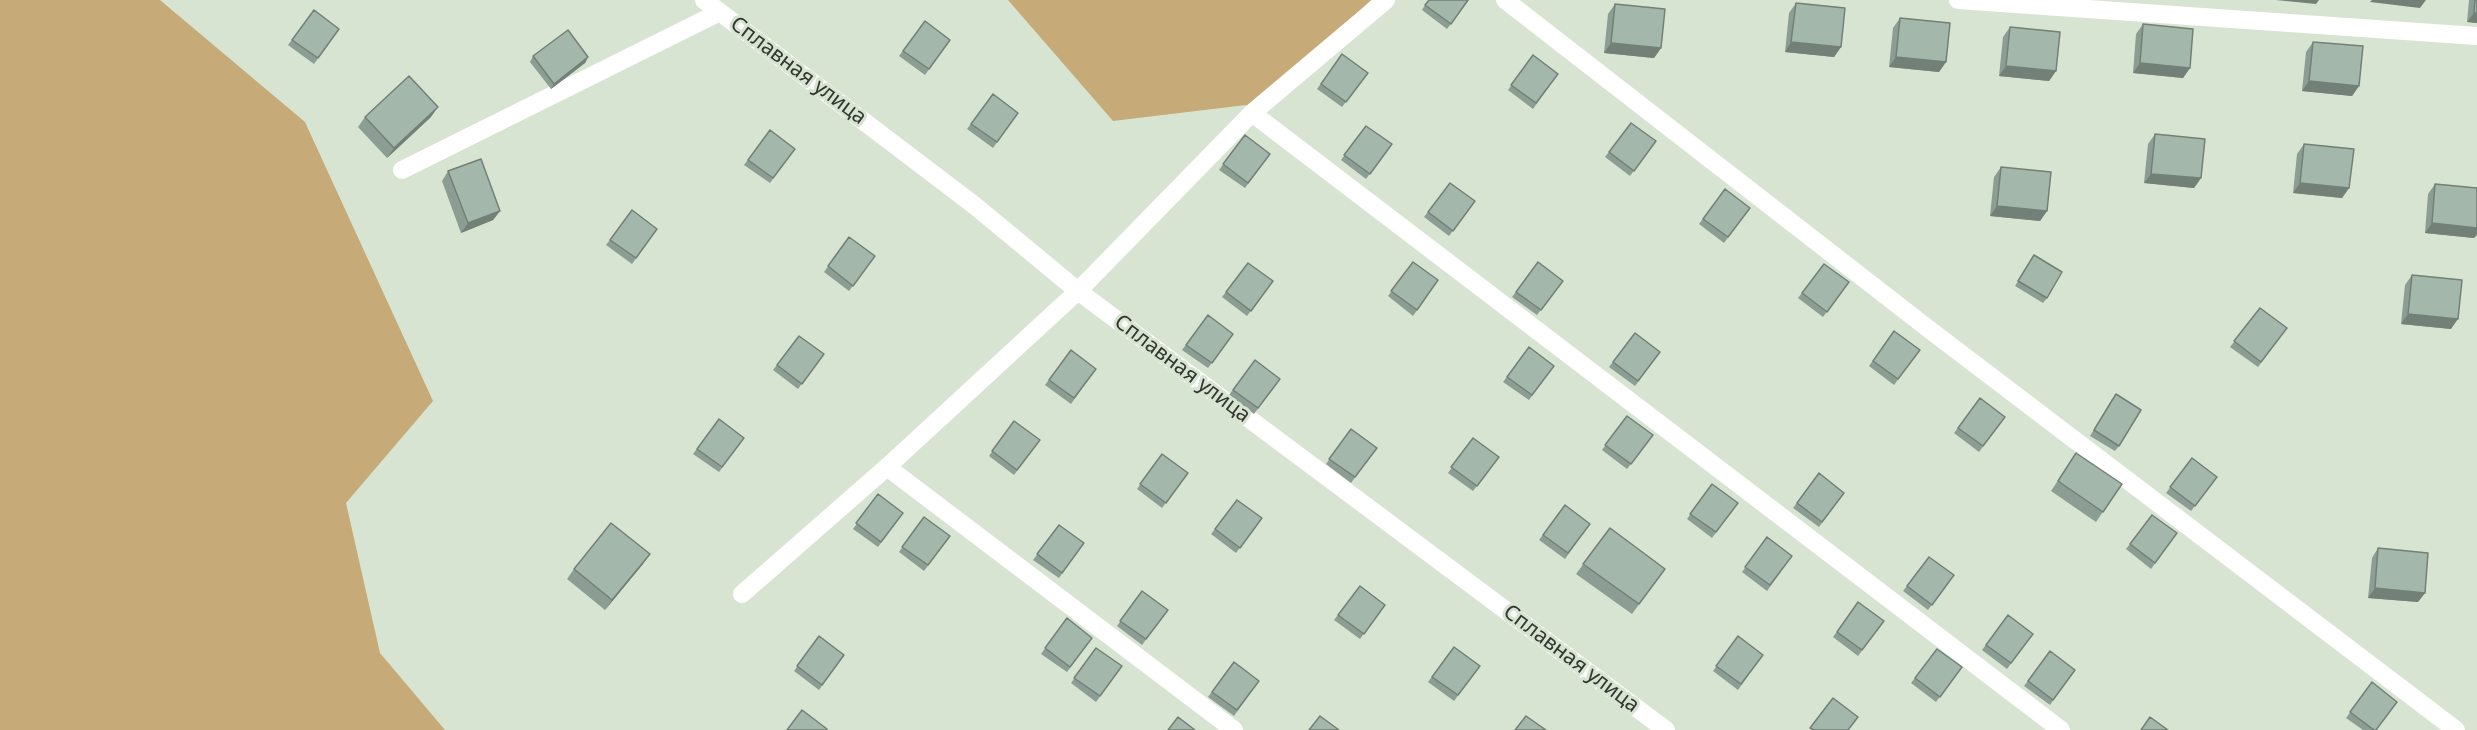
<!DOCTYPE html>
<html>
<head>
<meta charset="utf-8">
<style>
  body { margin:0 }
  canvas { display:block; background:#d8e4d2 }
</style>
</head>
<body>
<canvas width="2477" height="730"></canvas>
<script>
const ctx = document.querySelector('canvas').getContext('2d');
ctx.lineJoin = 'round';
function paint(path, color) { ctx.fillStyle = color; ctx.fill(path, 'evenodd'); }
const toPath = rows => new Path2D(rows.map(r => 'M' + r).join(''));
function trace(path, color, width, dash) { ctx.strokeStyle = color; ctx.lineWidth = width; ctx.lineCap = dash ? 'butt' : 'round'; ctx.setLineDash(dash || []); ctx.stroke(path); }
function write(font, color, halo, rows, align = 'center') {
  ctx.font = font + ' "Noto Sans",sans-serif'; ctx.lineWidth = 6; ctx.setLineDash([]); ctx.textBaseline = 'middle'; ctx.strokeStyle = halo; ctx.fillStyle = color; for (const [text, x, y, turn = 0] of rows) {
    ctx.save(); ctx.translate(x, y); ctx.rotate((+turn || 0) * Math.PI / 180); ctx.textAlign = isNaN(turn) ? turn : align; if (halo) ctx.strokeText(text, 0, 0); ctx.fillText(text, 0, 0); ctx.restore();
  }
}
paint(toPath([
  [0,0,160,0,305,122,433,401,346,503,380,653,445,730,0,730],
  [1008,0,1371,0,1252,113,1246,105,1113,121]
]), '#c6ab78');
trace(toPath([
  [704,0,974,205,1078,291,1666,730],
  [1505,0,1930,330,2456,730],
  [1958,0,2477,36],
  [1252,113,2061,730],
  [402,170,720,12],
  [887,467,1234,730],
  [742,594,887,467,1078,291,1252,113,1386,0]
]), '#fff', 18);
paint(toPath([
  [1469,0,1447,29,1422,10,1425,5],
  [2469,0,2477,0,2477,23,2467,22],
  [1796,3,1841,47,1834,57,1785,52,1789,13],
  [1615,4,1661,48,1654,58,1604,53,1608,14],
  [314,10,339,29,314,64,288,45],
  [1900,18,1946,62,1939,72,1889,67,1893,28],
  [925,21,950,40,925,75,899,56],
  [2143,24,2190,68,2183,78,2133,73,2136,34],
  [2010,27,2056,71,2049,81,1999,76,2003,37],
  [2313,42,2359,86,2352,96,2302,91,2306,52],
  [1342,54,1368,73,1342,107,1317,89],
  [1533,55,1558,74,1533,109,1508,90],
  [533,56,588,57,585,63,551,89,530,62],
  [993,94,1018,113,993,148,967,129],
  [365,117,431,117,387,158,358,127],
  [1631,123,1656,141,1630,176,1605,157],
  [1366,126,1392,144,1366,179,1341,160],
  [770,130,795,149,770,183,744,165],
  [2155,134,2201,178,2194,188,2144,183,2148,144],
  [1245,135,1270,154,1245,188,1219,170],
  [2304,144,2349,188,2342,198,2293,193,2297,154],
  [2001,167,2047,211,2040,221,1990,216,1994,177],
  [448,171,500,211,493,220,461,233,442,181],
  [1450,183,1475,201,1449,236,1424,217],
  [2435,184,2474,238,2425,233,2428,194],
  [1725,189,1750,208,1724,243,1699,224],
  [632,210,657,229,632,264,606,245],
  [849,237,875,256,849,291,824,272],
  [2034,255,2047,298,2043,303,2015,286],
  [1413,262,1438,280,1413,316,1388,296],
  [1538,262,1563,281,1537,315,1512,297],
  [1248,263,1273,281,1247,316,1222,297],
  [1824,264,1849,282,1823,317,1798,298],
  [2412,275,2451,329,2401,324,2405,285],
  [2260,308,2287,328,2258,367,2230,347],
  [1208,315,1233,334,1208,368,1182,350],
  [1894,331,1920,350,1894,385,1869,366],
  [1635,333,1660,352,1635,386,1609,367],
  [799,336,824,354,798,389,773,370],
  [1529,347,1554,366,1529,400,1503,382],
  [1071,350,1096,369,1071,404,1045,385],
  [1255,360,1280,379,1254,414,1229,395],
  [1980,398,2005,417,1979,452,1954,433],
  [2112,399,2119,446,2115,451,2090,436],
  [1627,416,1653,435,1627,469,1602,450],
  [719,419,744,438,719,472,693,454],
  [1014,421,1040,440,1014,475,989,456],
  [1351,429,1377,448,1351,483,1326,464],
  [1473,438,1499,457,1473,491,1448,473],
  [2076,453,2122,484,2096,522,2051,491],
  [1162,454,1188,473,1162,508,1137,489],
  [2192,458,2217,477,2191,511,2166,493],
  [1819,473,1844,493,1819,527,1793,508],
  [1712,484,1738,503,1712,538,1687,519],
  [878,494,903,513,878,547,853,529],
  [1237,500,1262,518,1236,553,1211,534],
  [1565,505,1590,524,1565,559,1539,540],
  [2152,515,2177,533,2151,569,2126,549],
  [924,517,950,536,924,571,899,552],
  [1059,525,1084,543,1059,578,1033,560],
  [1610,528,1665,569,1632,614,1576,574],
  [1767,537,1792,556,1767,591,1742,572],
  [2378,548,2425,593,2418,602,2368,598,2372,558],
  [1929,557,1954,575,1928,610,1903,591],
  [643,564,605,610,567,579,574,569],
  [1360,586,1385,605,1360,639,1334,620],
  [1142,591,1168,610,1142,645,1117,626],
  [1858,602,1884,621,1858,656,1833,637],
  [2008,615,2033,634,2007,669,1982,650],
  [1067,618,1092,638,1067,672,1041,654],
  [819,636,844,655,819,690,794,671],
  [1738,636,1763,655,1738,690,1713,671],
  [1454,647,1480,666,1454,701,1428,682],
  [1096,648,1122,666,1096,702,1071,683],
  [1937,649,1962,667,1936,702,1911,683],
  [2050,651,2075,670,2050,705,2024,686],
  [1234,662,1259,681,1234,716,1208,697],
  [2372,682,2376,730,2363,730,2346,718]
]), '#8c9d93');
paint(toPath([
  [2276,0,2319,0,2316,4],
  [2372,0,2426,0,2420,8,2370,2],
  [2474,13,2477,13,2477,23,2467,22],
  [1791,42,1841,47,1834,57,1785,52],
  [1611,43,1661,48,1654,58,1604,53],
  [588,57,585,63,551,89,554,84],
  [1896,57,1946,62,1939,72,1889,67],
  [2140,63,2190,68,2183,78,2133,73],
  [2006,66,2056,71,2049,81,1999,76],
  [2309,81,2359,86,2352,96,2302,91],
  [438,107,431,117,387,158,394,148],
  [2151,174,2201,178,2194,188,2144,183],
  [2300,183,2349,188,2342,198,2293,193],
  [1997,206,2047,211,2040,221,1990,216],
  [500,211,493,220,461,233,468,223],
  [2432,223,2477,228,2477,235,2474,238,2425,233],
  [2408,314,2458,319,2451,329,2401,324],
  [650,554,643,564,605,610,612,600],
  [2375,588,2425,593,2418,602,2368,598]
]), '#728078');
const building = toPath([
  [1429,0,1468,0,1451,24,1425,5,1429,0],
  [2475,0,2477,0,2477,13,2474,13,2475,0],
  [1796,3,1845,8,1841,47,1791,42,1796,3],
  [1615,4,1665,9,1661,48,1611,43,1615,4],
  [314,10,339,29,318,58,292,40,314,10],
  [1900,18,1950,23,1946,62,1896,57,1900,18],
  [925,21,950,40,929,69,903,51,925,21],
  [2143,24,2193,29,2190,68,2140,63,2143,24],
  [2010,27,2060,32,2056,71,2006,66,2010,27],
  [568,30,588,57,554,84,533,56,568,30],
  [2313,42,2363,46,2359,86,2309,81,2313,42],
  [1342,54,1368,73,1346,102,1321,84,1342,54],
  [1533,55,1558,74,1536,103,1511,85,1533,55],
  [409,76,438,107,394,148,365,117,409,76],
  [993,94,1018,113,997,142,971,124,993,94],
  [1631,123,1656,141,1634,171,1609,152,1631,123],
  [1366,126,1392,144,1370,174,1344,155,1366,126],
  [770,130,795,149,773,178,748,160,770,130],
  [2155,134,2205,139,2201,178,2151,174,2155,134],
  [1245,135,1270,154,1248,183,1223,164,1245,135],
  [2304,144,2354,149,2349,188,2300,183,2304,144],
  [481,159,500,211,468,223,448,171,481,159],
  [2001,167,2051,172,2047,211,1997,206,2001,167],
  [1450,183,1475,201,1453,231,1428,212,1450,183],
  [2435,184,2477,188,2477,228,2432,223,2435,184],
  [1725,189,1750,208,1728,237,1703,219,1725,189],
  [632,210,657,229,636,258,610,240,632,210],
  [849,237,875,256,853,286,828,266,849,237],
  [2034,255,2062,272,2047,298,2018,281,2034,255],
  [1413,262,1438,280,1417,310,1391,291,1413,262],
  [1538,262,1563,281,1541,310,1516,292,1538,262],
  [1248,263,1273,281,1251,311,1226,292,1248,263],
  [1824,264,1849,282,1827,312,1802,293,1824,264],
  [2412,275,2462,280,2458,319,2408,314,2412,275],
  [2260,308,2287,328,2261,362,2234,341,2260,308],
  [1208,315,1233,334,1212,363,1186,345,1208,315],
  [1894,331,1920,350,1898,379,1873,361,1894,331],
  [1635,333,1660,352,1638,381,1613,362,1635,333],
  [799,336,824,354,802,384,777,365,799,336],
  [1529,347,1554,366,1532,395,1507,377,1529,347],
  [1071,350,1096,369,1074,398,1049,380,1071,350],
  [1255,360,1280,379,1258,408,1233,390,1255,360],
  [2116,394,2141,410,2119,446,2094,430,2116,394],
  [1980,398,2005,417,1983,446,1958,428,1980,398],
  [1627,416,1653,435,1631,464,1605,445,1627,416],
  [719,419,744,438,722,467,697,449,719,419],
  [1014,421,1040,440,1017,470,992,451,1014,421],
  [1351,429,1377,448,1355,477,1329,459,1351,429],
  [1473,438,1499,457,1477,486,1451,467,1473,438],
  [2076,453,2122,484,2103,512,2058,481,2076,453],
  [1162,454,1188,473,1166,503,1140,484,1162,454],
  [2192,458,2217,477,2195,506,2170,487,2192,458],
  [1819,473,1844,493,1822,522,1797,503,1819,473],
  [1712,484,1738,503,1716,532,1690,514,1712,484],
  [878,494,903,513,881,542,856,523,878,494],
  [1237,500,1262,518,1240,548,1215,529,1237,500],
  [1565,505,1590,524,1568,553,1543,535,1565,505],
  [2152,515,2177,533,2155,563,2130,544,2152,515],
  [924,517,950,536,928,565,902,547,924,517],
  [611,523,650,554,612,600,574,569,611,523],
  [1059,525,1084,543,1062,573,1037,554,1059,525],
  [1610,528,1665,569,1639,604,1583,564,1610,528],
  [1767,537,1792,556,1770,585,1745,567,1767,537],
  [2378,548,2428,553,2425,593,2375,588,2378,548],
  [1929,557,1954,575,1932,605,1907,586,1929,557],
  [1360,586,1385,605,1364,634,1338,615,1360,586],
  [1142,591,1168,610,1146,639,1120,621,1142,591],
  [1858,602,1884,621,1862,650,1837,632,1858,602],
  [2008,615,2033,634,2011,663,1986,645,2008,615],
  [1067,618,1092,638,1070,667,1045,648,1067,618],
  [819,636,844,655,822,685,797,666,819,636],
  [1738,636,1763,655,1741,684,1716,666,1738,636],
  [1454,647,1480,666,1458,695,1432,677,1454,647],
  [1096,648,1122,666,1100,696,1074,678,1096,648],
  [1937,649,1962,667,1940,697,1915,678,1937,649],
  [2050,651,2075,670,2053,700,2028,681,2050,651],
  [1234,662,1259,681,1237,710,1212,692,1234,662],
  [2372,682,2397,702,2376,730,2374,730,2350,712,2372,682],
  [1833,698,1858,717,1848,730,1814,730,1810,728,1833,698],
  [802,710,827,729,827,730,787,730,802,710],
  [1320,716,1339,730,1309,730,1320,716],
  [1526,716,1546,730,1515,730,1526,716],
  [1178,717,1195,730,1168,730,1178,717],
  [2150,717,2168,730,2141,730,2150,717]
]);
paint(building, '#a3b7ab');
trace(building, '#728078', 1.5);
write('21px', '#32362f', '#d8e4d2', [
  ["Сплавная улица",798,71,37],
  ["Сплавная улица",1182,369,37],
  ["Сплавная улица",1571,659,37]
]);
</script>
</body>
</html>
